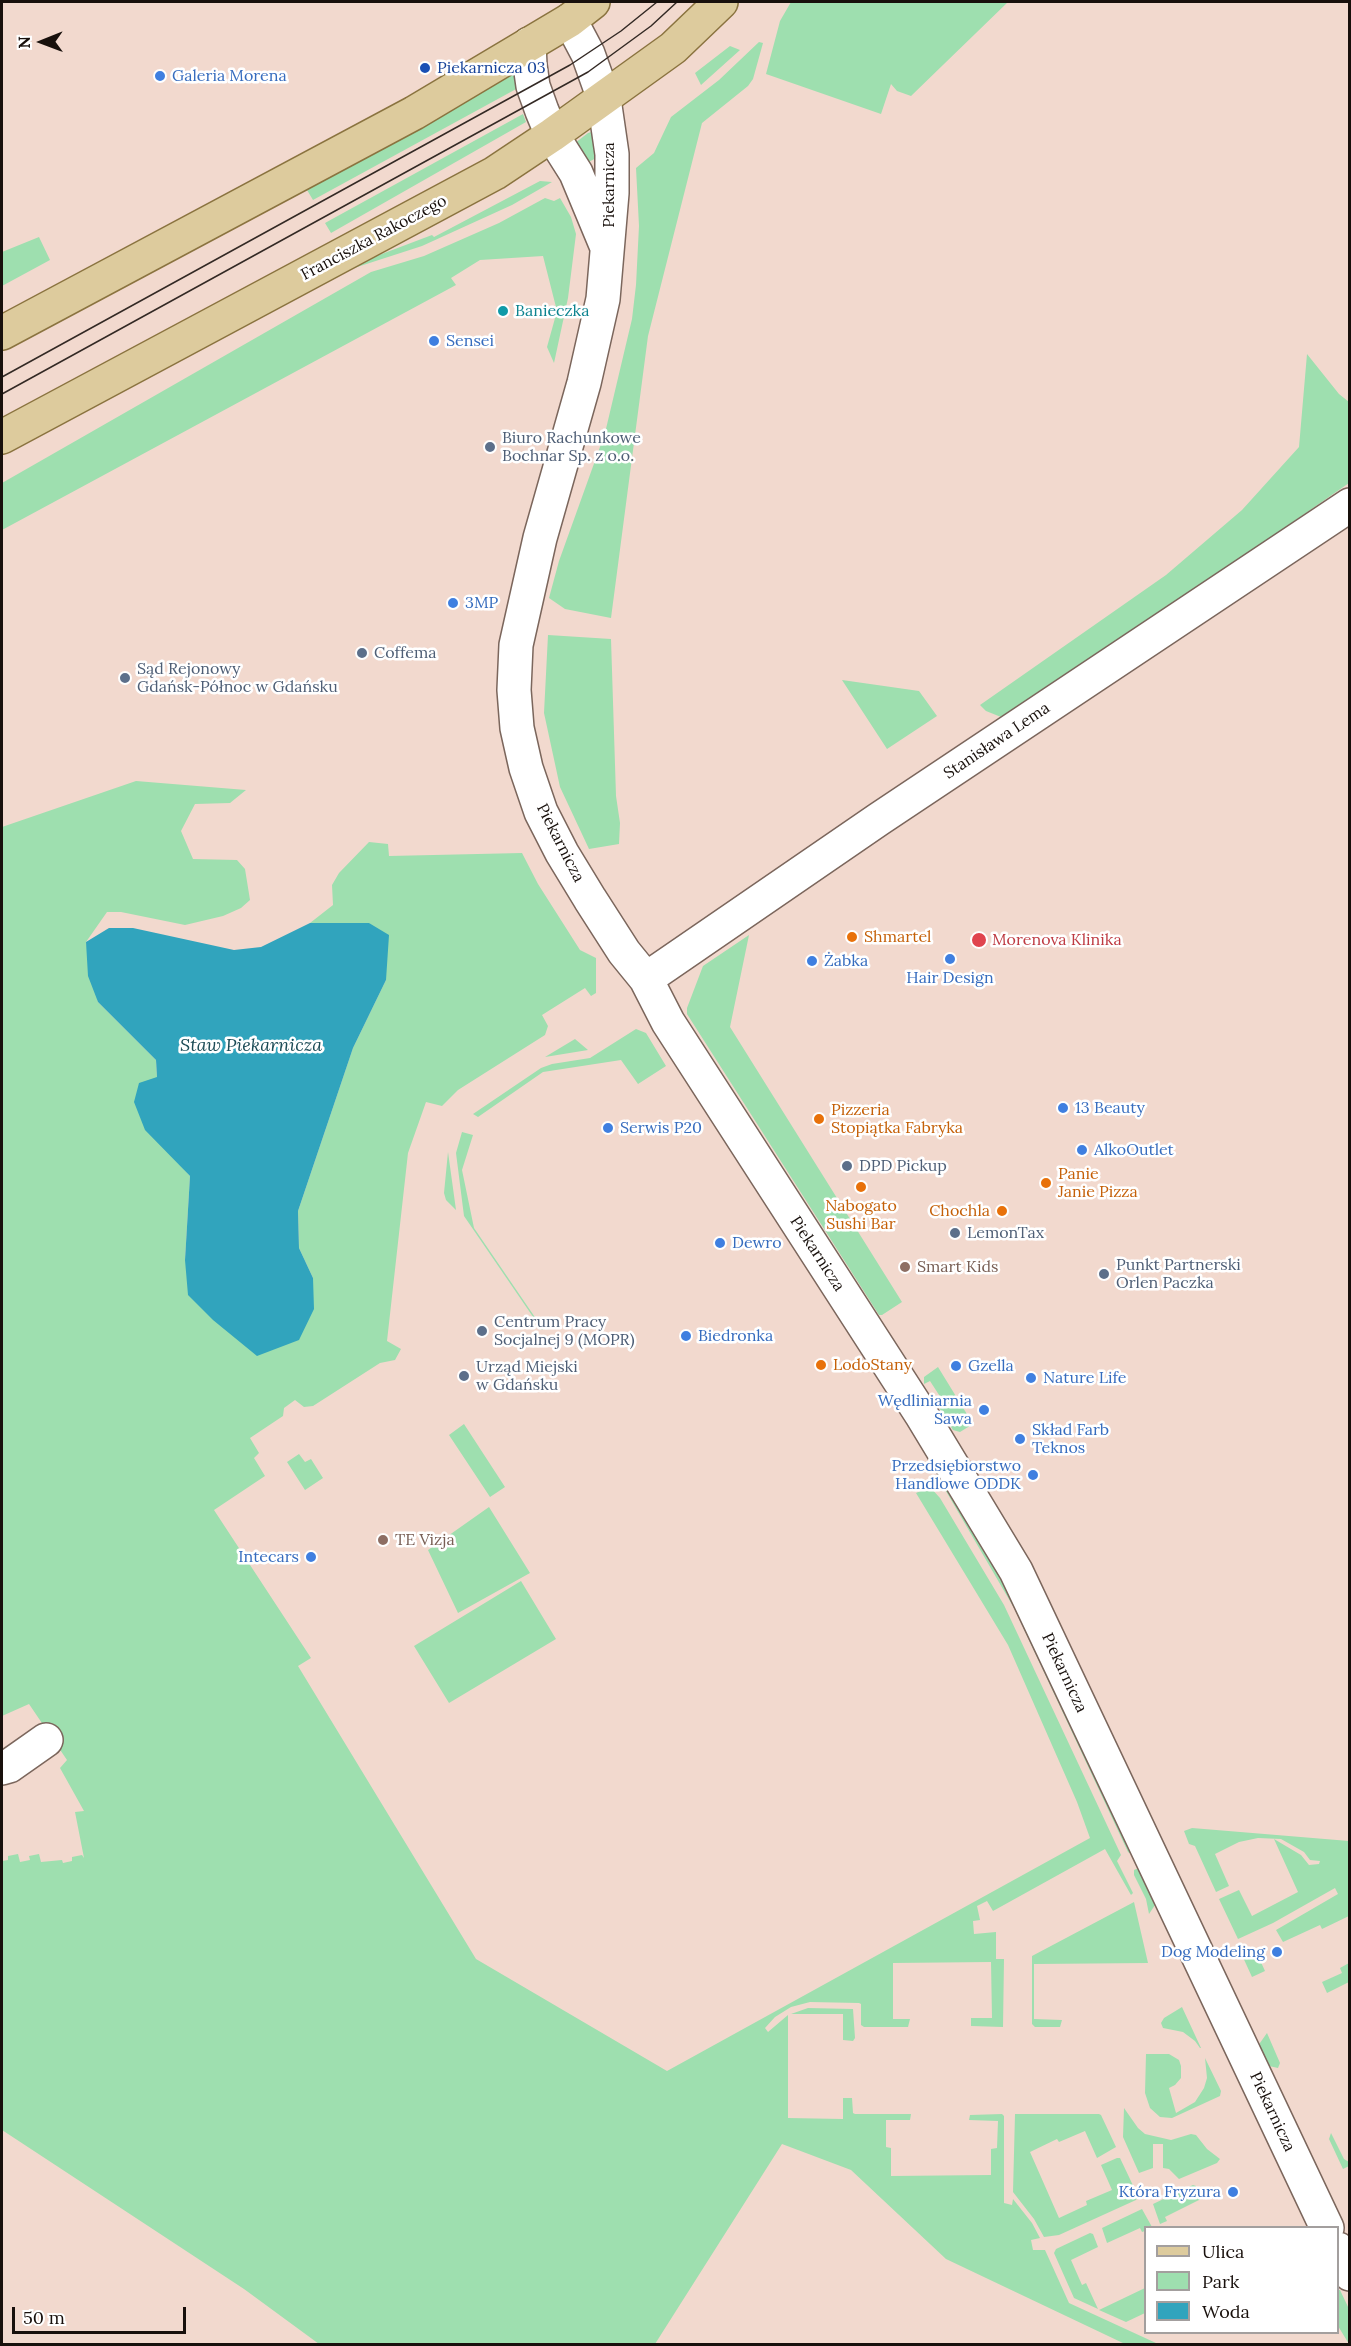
<!DOCTYPE html>
<html>
<head>
<meta charset="utf-8">
<style>
  body { margin:0 }
  #map { position:relative; width:1351px; height:2346px; overflow:hidden; background:#f2d9ce; font-family:Lora,serif }
  canvas { display:block }
  .frame { position:absolute; inset:0; border:3px solid #18100c; pointer-events:none }
  .legend { position:absolute; left:1144px; top:2226px; width:195px; height:108px; box-sizing:border-box; background:#fff; border:2px solid #a39f9e; margin:0; padding:8px 10px; list-style:none; font-size:18px; color:#18100c }
  .legend li { display:flex; align-items:center; gap:12px; height:30px }
  .legend b { width:30px; border:2px solid #a39f9e }
  .north { position:absolute; left:12px; top:12px; width:60px; height:60px; -webkit-text-stroke:4px #fff; paint-order:stroke; rotate:269deg; font-size:16px; font-weight:700; line-height:24px; text-align:center; color:#18100c }
  .north::after { content:''; display:block; margin:auto; width:21px; height:27px; background:#18100c; clip-path:polygon(50% 0,100% 100%,50% 72%,0 100%) }
  .scale { position:absolute; left:12px; top:2307px; width:174px; height:27px; box-sizing:border-box; border:3px solid #18100c; border-top:0; padding-left:8px; font-size:18px; line-height:21px; white-space:nowrap; color:#18100c; -webkit-text-stroke:4px #fff; paint-order:stroke }
</style>
</head>
<body>
<div id="map">
<canvas width="1351" height="2346"></canvas>
<div class="frame"></div>
<ul class="legend">
<li><b style="height:8px;background:#ddcb9d"></b>Ulica</li>
<li><b style="height:16px;background:#9edfaf"></b>Park</li>
<li><b style="height:16px;background:#31a4bd"></b>Woda</li>
</ul>
<div class="north">N</div>
<div class="scale">50 m</div>
</div>
<script>
const ctx = document.querySelector('canvas').getContext('2d');
ctx.lineJoin = 'round';
function paint(path, color) { ctx.fillStyle = color; ctx.fill(path, 'evenodd'); }
const toPath = rows => new Path2D(rows.map(r => 'M' + r).join(''));
function trace(path, color, width, dash) { ctx.strokeStyle = color; ctx.lineWidth = width; ctx.lineCap = dash ? 'butt' : 'round'; ctx.setLineDash(dash || []); ctx.stroke(path); }
function write(font, color, halo, rows, align = 'center') {
  ctx.font = font + ' Lora,serif'; ctx.lineWidth = 5; ctx.setLineDash([]); ctx.textBaseline = 'middle'; ctx.strokeStyle = halo; ctx.fillStyle = color; for (const [text, x, y, turn = 0] of rows) {
    ctx.save(); ctx.translate(x, y); ctx.rotate((+turn || 0) * Math.PI / 180); ctx.textAlign = isNaN(turn) ? turn : align; if (halo) ctx.strokeText(text, 0, 0); ctx.fillText(text, 0, 0); ctx.restore();
  }
}
paint(toPath([
  [791,2,1008,2,911,96,897,91,891,84,881,114,766,74,780,21],
  [759,42,763,43,753,79,748,86,702,123,648,336,611,618,565,609,549,598,559,561,605,433,632,319,636,285,639,226,636,168,654,153,671,117,719,80],
  [730,46,740,50,701,85,695,73],
  [511,75,515,75,518,88,313,200,307,190],
  [523,114,526,122,331,233,325,223],
  [595,131,598,157,585,164,575,143,588,133],
  [540,181,552,182,512,205,422,246,351,269,350,266,432,235,434,237],
  [545,198,554,201,560,198,571,217,576,234,568,298,554,363,547,347,557,311,543,256,480,260,451,278,456,285,2,530,2,483,371,272,424,256,499,223],
  [39,237,50,260,2,286,2,252],
  [1307,354,1339,394,1349,402,1349,483,1020,712,1001,717,986,711,980,705,1166,575,1242,510,1299,447],
  [548,635,611,639,616,796,620,823,619,844,589,849,560,787,544,713],
  [842,680,919,691,937,716,887,749],
  [136,781,246,790,230,803,195,804,181,831,193,859,237,860,245,869,250,900,241,908,223,916,185,925,121,912,107,912,86,942,98,1002,156,1060,157,1077,172,1156,190,1176,185,1260,313,1278,299,1248,298,1211,353,1048,386,980,369,923,310,923,333,905,332,885,339,873,369,842,388,844,389,856,522,853,538,884,580,950,596,958,596,993,591,996,585,988,542,1015,548,1026,545,1035,458,1090,442,1106,426,1102,408,1153,387,1341,401,1349,395,1360,380,1363,313,1406,304,1407,295,1400,284,1408,283,1416,250,1438,259,1453,254,1458,265,1476,214,1510,311,1658,298,1666,476,1959,667,2071,1090,1838,1077,1802,1008,1645,916,1493,930,1487,940,1498,1004,1605,1121,1855,1117,1861,1133,1893,1131,1895,1105,1849,993,1911,987,1901,977,1906,980,1920,973,1921,974,1934,996,1932,996,1959,1004,1959,1003,2027,971,2026,971,2018,992,2018,991,1962,893,1963,893,2019,910,2019,908,2027,864,2027,861,2025,861,2004,859,2003,810,2002,791,2007,775,2017,765,2028,768,2032,788,2015,788,2118,843,2119,843,2098,852,2098,853,2113,855,2114,911,2114,910,2120,886,2120,886,2147,891,2148,891,2176,991,2175,991,2149,997,2148,998,2121,969,2120,970,2115,1002,2114,1004,2116,1004,2203,1012,2205,1013,2199,1032,2223,1040,2238,1031,2240,1033,2250,1045,2250,1069,2303,1156,2343,1177,2344,1125,2344,946,2259,851,2170,782,2144,655,2344,319,2344,244,2289,2,2130,2,1861,8,1860,8,1856,18,1854,20,1862,30,1860,29,1856,39,1854,41,1862,62,1860,63,1863,72,1861,72,1857,82,1855,84,1858,75,1812,84,1811,60,1768,67,1760,29,1704,2,1716,2,827],
  [749,935,730,1027,902,1302,882,1315,879,1315,687,1014,687,1008,703,966],
  [636,1029,646,1033,666,1066,638,1084,621,1060,543,1072,478,1117,473,1114,541,1068,552,1064,590,1058],
  [575,1039,588,1050,545,1057],
  [462,1132,473,1135,462,1170,474,1228,543,1329,542,1330,464,1216,456,1153],
  [448,1152,456,1210,446,1200,444,1193],
  [938,1367,973,1424,960,1432,953,1430,935,1401,941,1398,930,1381,924,1384,924,1377],
  [464,1424,505,1487,490,1497,449,1435],
  [299,1454,305,1462,311,1459,323,1478,305,1490,287,1462],
  [943,1486,953,1490,1003,1572,1132,1855,1128,1852,1014,1608],
  [489,1507,530,1573,458,1613,428,1550],
  [521,1581,556,1639,449,1703,414,1646],
  [1192,1828,1349,1841,1349,1916,1322,1929,1320,1925,1283,1942,1276,1930,1338,1894,1335,1888,1273,1923,1238,1939,1219,1899,1239,1890,1252,1916,1298,1892,1274,1839,1301,1855,1309,1865,1319,1864,1320,1861,1310,1860,1304,1852,1281,1839,1258,1838,1239,1842,1215,1854,1229,1886,1216,1892,1195,1846,1189,1844,1184,1831],
  [1143,1866,1159,1899,1149,1914,1146,1899,1134,1875,1134,1870],
  [1134,1902,1148,1963,1034,1964,1034,2019,1062,2020,1060,2027,1035,2027,1032,2024,1032,1956],
  [1254,1947,1265,1971,1252,1977,1241,1953],
  [1349,1963,1349,1982,1327,1993,1322,1982,1342,1973,1340,1968],
  [1182,2007,1201,2048,1200,2048,1195,2041,1183,2032,1163,2028,1161,2023,1164,2018],
  [808,2008,853,2009,855,2038,853,2041,843,2040,843,2014,791,2014],
  [1267,2033,1280,2063,1278,2068,1269,2066,1255,2050],
  [1146,2054,1169,2054,1179,2060,1181,2066,1181,2078,1175,2085,1169,2088,1176,2113,1195,2102,1204,2088,1207,2078,1205,2058,1221,2091,1220,2096,1172,2118,1160,2117,1150,2108,1145,2093],
  [1124,2108,1138,2128,1145,2134,1171,2140,1191,2134,1196,2135,1207,2149,1220,2159,1217,2163,1179,2179,1169,2169,1163,2168,1163,2144,1153,2144,1153,2168,1139,2173,1123,2137],
  [1015,2114,1099,2114,1101,2115,1116,2147,1097,2158,1085,2131,1059,2142,1057,2139,1030,2152,1059,2218,1087,2205,1086,2201,1112,2190,1101,2165,1117,2158,1120,2158,1138,2196,1136,2200,1059,2235,1044,2237,1034,2219,1013,2192],
  [1331,2133,1344,2159,1349,2162,1349,2166,1343,2169,1329,2139],
  [1193,2185,1196,2186,1201,2199,1165,2217,1167,2221,1160,2224,1153,2204],
  [1142,2209,1152,2227,1146,2228,1145,2231,1142,2232,1140,2228,1107,2243,1102,2228],
  [1090,2233,1093,2234,1098,2247,1071,2260,1082,2285,1086,2283,1098,2309,1074,2298,1054,2253,1056,2249],
  [1145,2288,1145,2313,1126,2322,1099,2310],
  [1338,2290,1340,2290,1349,2309,1349,2344,1338,2326]
]), '#9edfaf');
paint(toPath([
  [310,923,369,923,389,935,386,980,353,1048,298,1211,299,1248,313,1278,314,1309,299,1340,257,1356,213,1320,188,1295,185,1260,190,1176,145,1130,134,1102,139,1083,157,1077,156,1060,98,1002,88,976,86,942,109,928,133,928,234,950,261,947]
]), '#31a4bd');
const minor = toPath([
  [570,20,588,54,604,99,612,154,612,193,603,299,584,383,540,538,516,645,514,690,517,728,526,768,541,812,562,853,590,899,624,952,646,979,668,1022,921,1414,1016,1571,1327,2228],
  [529,44,530,65,533,86,542,111,552,135,576,173,606,245],
  [646,979,879,819,1350,505],
  [2,1768,9,1766,46,1740],
  [1338,2249,1350,2274]
]);
const major = toPath([
  [2,333,414,113,570,20,593,2],
  [2,437,495,173,552,135,673,48,721,2]
]);
trace(minor, '#7b665c', 36);
trace(major, '#8a733f', 36);
trace(minor, '#fff', 33);
trace(major, '#ddcb9d', 33);
trace(toPath([
  [2,377,570,65,621,31,657,2],
  [2,394,588,72,651,26,677,2]
]), '#332924', 1.5);
for (const [x, y, r, color] of [
  [425,68,6,"#1a4fb4"],
  [160,76,6,"#3f7fe0"],
  [503,311,6,"#0f9aa8"],
  [434,341,6,"#3f7fe0"],
  [490,447,6,"#5c6f8a"],
  [453,603,6,"#3f7fe0"],
  [362,653,6,"#5c6f8a"],
  [125,678,6,"#5c6f8a"],
  [852,937,6,"#e8710a"],
  [979,940,8,"#e0444e"],
  [950,959,6,"#3f7fe0"],
  [812,961,6,"#3f7fe0"],
  [1063,1108,6,"#3f7fe0"],
  [819,1119,6,"#e8710a"],
  [608,1128,6,"#3f7fe0"],
  [1082,1150,6,"#3f7fe0"],
  [847,1166,6,"#5c6f8a"],
  [1046,1183,6,"#e8710a"],
  [861,1187,6,"#e8710a"],
  [1002,1211,6,"#e8710a"],
  [955,1233,6,"#5c6f8a"],
  [720,1243,6,"#3f7fe0"],
  [905,1267,6,"#8d6e63"],
  [1104,1274,6,"#5c6f8a"],
  [482,1331,6,"#5c6f8a"],
  [686,1336,6,"#3f7fe0"],
  [821,1365,6,"#e8710a"],
  [956,1366,6,"#3f7fe0"],
  [464,1376,6,"#5c6f8a"],
  [1031,1378,6,"#3f7fe0"],
  [984,1410,6,"#3f7fe0"],
  [1020,1439,6,"#3f7fe0"],
  [1033,1475,6,"#3f7fe0"],
  [383,1540,6,"#8d6e63"],
  [311,1557,6,"#3f7fe0"],
  [1277,1952,6,"#3f7fe0"],
  [1233,2192,6,"#3f7fe0"]
]) { const dot = new Path2D(); dot.arc(x, y, r, 0, 2 * Math.PI); ctx.fillStyle = color; ctx.fill(dot); trace(dot, '#fff', 2); }
write('16px', '#164399', '#fff', [
  ["Piekarnicza 03",437,68]
], 'left');
write('16px', '#366cbe', '#fff', [
  ["Galeria Morena",172,76],
  ["Sensei",446,341],
  ["3MP",465,603],
  ["Żabka",824,961],
  ["Hair Design",950,978,"center"],
  ["13 Beauty",1075,1108],
  ["Serwis P20",620,1128],
  ["AlkoOutlet",1094,1150],
  ["Dewro",732,1243],
  ["Biedronka",698,1336],
  ["Gzella",968,1366],
  ["Nature Life",1043,1378],
  ["Wędliniarnia",972,1401,"right"],
  ["Sawa",972,1419,"right"],
  ["Skład Farb",1032,1430],
  ["Teknos",1032,1448],
  ["Przedsiębiorstwo",1021,1466,"right"],
  ["Handlowe ODDK",1021,1484,"right"],
  ["Intecars",299,1557,"right"],
  ["Dog Modeling",1265,1952,"right"],
  ["Która Fryzura",1221,2192,"right"]
], 'left');
write('16px', '#18100c', '#fff', [
  ["Piekarnicza",609,185,-90],
  ["Franciszka Rakoczego",374,238,-28],
  ["Stanisława Lema",997,741,-34],
  ["Piekarnicza",560,843,63],
  ["Piekarnicza",817,1254,57],
  ["Piekarnicza",1064,1673,65],
  ["Piekarnicza",1272,2112,65]
]);
write('16px', '#0d838f', '#fff', [
  ["Banieczka",515,311]
], 'left');
write('16px', '#4e5e75', '#fff', [
  ["Biuro Rachunkowe",502,438],
  ["Bochnar Sp. z o.o.",502,456],
  ["Coffema",374,653],
  ["Sąd Rejonowy",137,669],
  ["Gdańsk-Północ w Gdańsku",137,687],
  ["DPD Pickup",859,1166],
  ["LemonTax",967,1233],
  ["Punkt Partnerski",1116,1265],
  ["Orlen Paczka",1116,1283],
  ["Centrum Pracy",494,1322],
  ["Socjalnej 9 (MOPR)",494,1340],
  ["Urząd Miejski",476,1367],
  ["w Gdańsku",476,1385]
], 'left');
write('16px', '#c56008', '#fff', [
  ["Shmartel",864,937],
  ["Pizzeria",831,1110],
  ["Stopiątka Fabryka",831,1128],
  ["Panie",1058,1174],
  ["Janie Pizza",1058,1192],
  ["Nabogato",861,1206,"center"],
  ["Sushi Bar",861,1224,"center"],
  ["Chochla",990,1211,"right"],
  ["LodoStany",833,1365]
], 'left');
write('16px', '#be3a42', '#fff', [
  ["Morenova Klinika",992,940]
], 'left');
write('16px', '#785e54', '#fff', [
  ["Smart Kids",917,1267],
  ["TE Vizja",395,1540]
], 'left');
write('italic 18px', '#1b4b56', '#fff', [
  ["Staw Piekarnicza",251,1046]
]);
</script>
</body>
</html>
